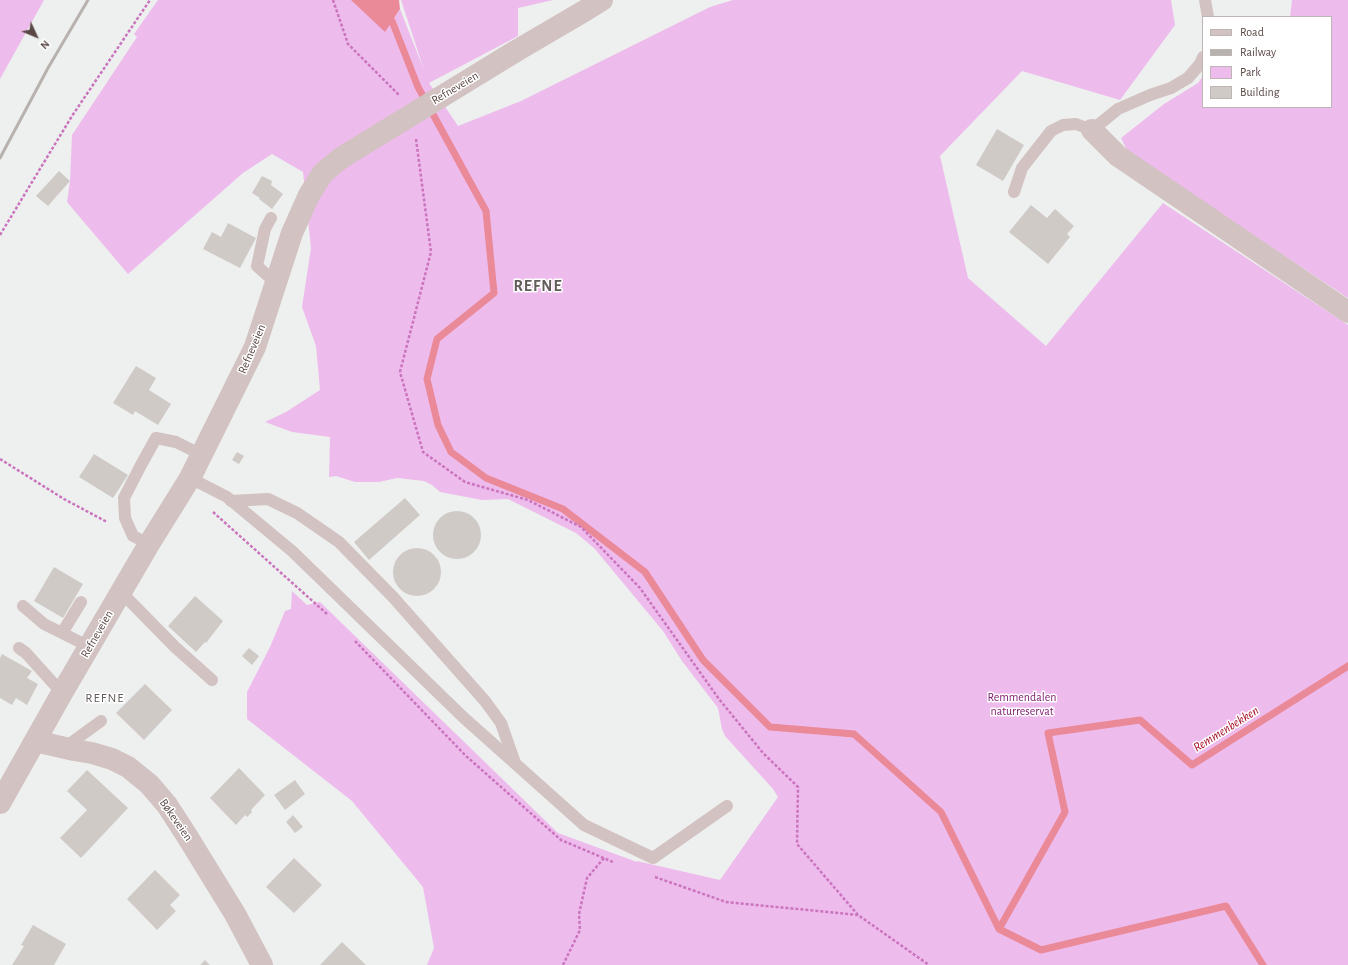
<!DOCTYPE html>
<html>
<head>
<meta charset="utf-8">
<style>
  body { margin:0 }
  #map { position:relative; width:1348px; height:965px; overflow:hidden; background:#edf0ef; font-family:"Alegreya Sans",sans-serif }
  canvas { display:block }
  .legend { position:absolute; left:1202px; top:16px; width:130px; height:92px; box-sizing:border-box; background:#fff; border:1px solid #bdb6b5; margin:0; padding:5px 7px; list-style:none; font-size:12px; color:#5a4846 }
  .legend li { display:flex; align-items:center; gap:8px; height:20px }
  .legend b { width:20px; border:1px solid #bdb6b5 }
  .north { position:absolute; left:16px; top:16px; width:40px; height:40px; -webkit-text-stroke:3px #fff; paint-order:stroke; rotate:134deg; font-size:11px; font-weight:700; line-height:16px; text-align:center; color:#5a4846 }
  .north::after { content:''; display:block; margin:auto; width:14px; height:18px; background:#5a4846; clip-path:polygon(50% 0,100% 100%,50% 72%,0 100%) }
</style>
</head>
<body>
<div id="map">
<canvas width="1348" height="965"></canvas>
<ul class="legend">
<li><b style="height:5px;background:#d2c2c1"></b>Road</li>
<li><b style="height:5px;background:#b8b2af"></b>Railway</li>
<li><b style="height:11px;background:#eebbed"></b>Park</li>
<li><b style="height:11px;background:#d0cac7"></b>Building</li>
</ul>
<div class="north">N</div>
</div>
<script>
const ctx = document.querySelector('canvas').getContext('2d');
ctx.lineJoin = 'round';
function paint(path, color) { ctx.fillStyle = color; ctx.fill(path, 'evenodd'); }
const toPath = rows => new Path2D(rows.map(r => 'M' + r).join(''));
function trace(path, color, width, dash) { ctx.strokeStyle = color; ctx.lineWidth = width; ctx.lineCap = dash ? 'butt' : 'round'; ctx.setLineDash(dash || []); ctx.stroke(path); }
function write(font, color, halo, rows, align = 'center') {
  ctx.font = font + ' "Alegreya Sans",sans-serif'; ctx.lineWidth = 3; ctx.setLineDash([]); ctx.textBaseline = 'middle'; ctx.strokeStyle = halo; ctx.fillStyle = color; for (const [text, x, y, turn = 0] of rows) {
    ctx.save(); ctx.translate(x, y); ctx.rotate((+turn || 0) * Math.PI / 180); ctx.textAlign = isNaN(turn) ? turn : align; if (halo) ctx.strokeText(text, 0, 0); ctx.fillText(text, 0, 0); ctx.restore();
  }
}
paint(toPath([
  [0,0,44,0,0,79],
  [158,0,373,0,390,25,400,9,424,70,401,0,553,0,518,8,518,36,429,83,458,126,521,101,710,7,733,0,1171,0,1175,25,1120,100,1022,71,940,156,968,278,1046,346,1163,203,1348,325,1348,965,427,965,434,948,423,887,352,801,247,719,247,692,270,647,285,611,291,609,292,591,307,605,320,602,558,833,637,862,637,861,720,880,778,797,773,789,725,736,722,729,718,708,682,661,663,631,594,548,576,533,508,499,482,500,440,492,432,485,424,481,397,478,379,482,355,482,336,476,329,477,330,437,292,432,265,422,286,412,320,390,316,346,302,307,311,248,303,172,272,154,243,173,128,274,67,202,70,181,72,135,137,37,134,34],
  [1292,0,1348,0,1348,298,1128,152,1121,138,1164,104,1198,83,1203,76,1203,107,1331,107,1331,17,1290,17]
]), '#eebbed');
paint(toPath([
  [351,0,399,0,400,9,385,32]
]), '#ea8998');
trace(toPath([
  [392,21,418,87,486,211,494,293,437,339,427,379,438,425,451,452,486,478,563,509,645,572,703,660,770,727,854,734,941,812,999,929,1041,950,1226,906,1263,965],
  [999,929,1065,812,1048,733,1140,720,1192,765,1348,666]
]), '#ea8998', 7);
paint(toPath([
  [997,129,1024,145,1003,181,976,165],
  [59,171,70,181,48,206,36,196],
  [262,176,272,181,271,185,283,194,272,209,259,199,260,198,252,193],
  [1031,205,1047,218,1055,209,1074,226,1067,234,1070,237,1048,264,1009,232],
  [228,223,256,238,240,268,203,249,212,232,221,237],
  [136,366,156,378,149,390,171,404,158,425,135,411,133,415,113,403],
  [237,452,244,456,239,464,232,460],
  [94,454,128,475,113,498,79,477],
  [405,498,420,515,369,560,354,542],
  '433 535a24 24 0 1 1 48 0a24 24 0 1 1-48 0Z',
  '393 572a24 24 0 1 1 48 0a24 24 0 1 1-48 0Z',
  [54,567,83,584,63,618,34,601],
  [195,596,223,621,206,643,205,642,196,652,168,626],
  [249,648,259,656,252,665,242,656],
  [2,654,32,671,27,678,38,684,27,705,16,698,12,705,0,698,0,658],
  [145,684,172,710,144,740,116,713],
  [239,768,265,795,251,810,252,812,247,817,245,815,236,825,210,798],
  [87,770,128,808,81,858,60,838,87,810,67,791],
  [295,780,305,794,285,810,274,795],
  [293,815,303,827,295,833,286,822],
  [294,858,322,885,294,913,266,887],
  [155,870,180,895,170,905,176,911,157,930,127,899],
  [33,925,66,944,54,965,12,965,24,946,21,945],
  [342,942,366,965,320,965],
  [205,960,210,965,200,965]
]), '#d0cac7');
trace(toPath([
  [333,0,348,44,400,96],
  [416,139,431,252,400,372,423,452,465,482,528,500,581,527,640,588,719,699,763,753,798,787,797,844,858,915],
  [0,235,72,116,150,0],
  [0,459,64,499,107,522],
  [213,512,327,614],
  [355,641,466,756,561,840,613,862],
  [655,877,726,902,858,915,929,965],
  [563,965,580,930,579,914,587,878,604,858]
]), '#cb74be', 2.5, [3, 2]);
trace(toPath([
  [1205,0,1208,17],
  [1014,192,1022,168,1051,131,1063,125,1076,124,1092,130,1118,109,1150,95,1171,88,1188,78,1200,64,1203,57],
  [271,218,265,229,257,266,276,283],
  [190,478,227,497,292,551,463,717,584,825,653,858,727,806],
  [231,501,268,499,297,513,339,542,393,597,485,701,501,723,515,763],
  [149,544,133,536,125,518,124,498,141,465,156,438,176,442,202,455],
  [121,592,175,647,212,680],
  [23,606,44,624,90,647],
  [62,633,81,602],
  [19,648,26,653,62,693],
  [64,748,101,721]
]), '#d2c2c1', 12);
trace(toPath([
  [516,51,586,10,602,0],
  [1092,130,1118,156,1348,312],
  [35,741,74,750,92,753,112,759,128,767,149,784,167,805,187,836,235,914,262,965],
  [0,803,62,693,149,544,190,478,255,347,292,233,309,195,323,173,341,158]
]), '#d2c2c1', 22);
trace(toPath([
  [0,158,48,68,88,0]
]), '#b8b2af', 3);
trace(toPath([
  [341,158,516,51]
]), '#d2c2c1', 22);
write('12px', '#5a4846', '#fff', [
  ["Refneveien",455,88,-31],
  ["Refneveien",252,349,-67],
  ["Refneveien",97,634,-60],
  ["Bøkeveien",176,820,55]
]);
write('12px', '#7a186d', '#fff', [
  ["Remmendalen",1022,697],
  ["naturreservat",1022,711]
]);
ctx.letterSpacing = '1px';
write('13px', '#625c5a', '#fff', [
  ["REFNE",105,698]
]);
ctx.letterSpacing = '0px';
write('italic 13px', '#a50e25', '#fff', [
  ["Remmenbekken",1226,729,-32]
]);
ctx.letterSpacing = '1px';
write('bold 16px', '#625c5a', '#fff', [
  ["REFNE",538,286]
]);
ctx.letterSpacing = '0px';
</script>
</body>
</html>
